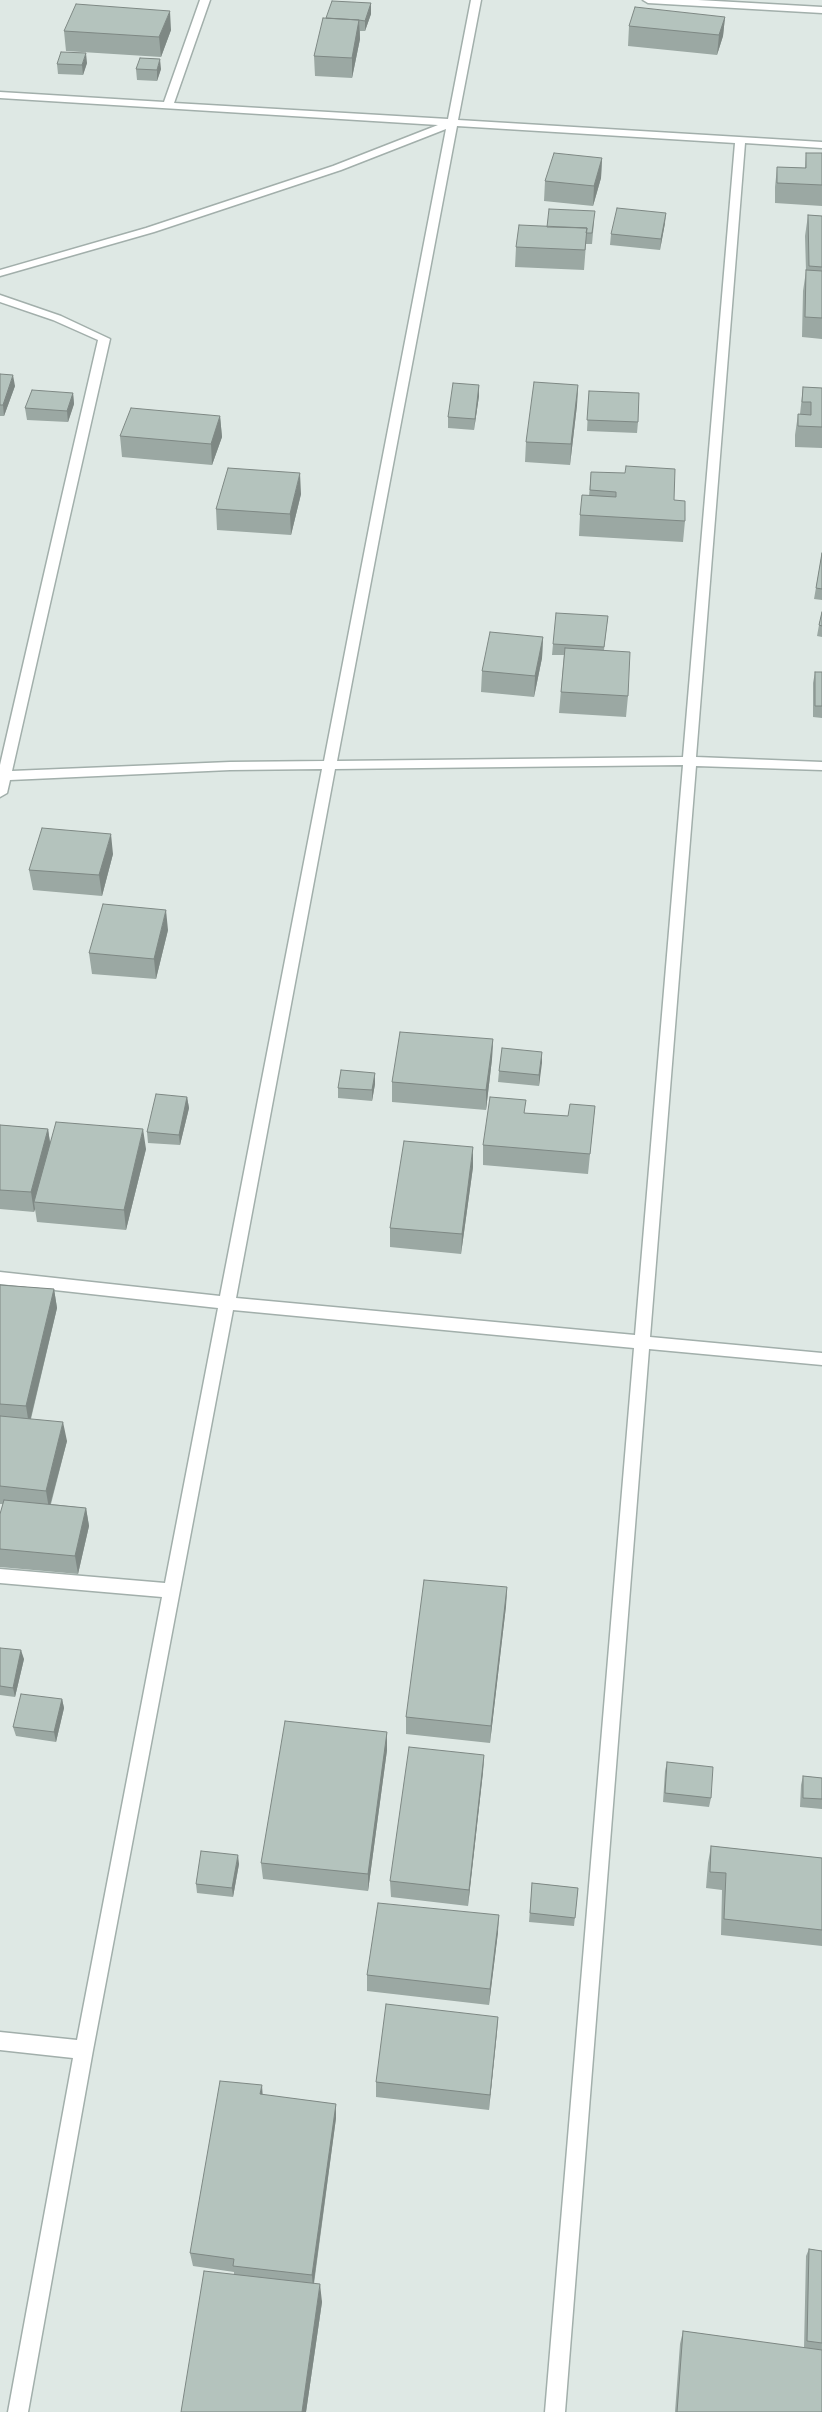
<!DOCTYPE html>
<html>
<head>
<meta charset="utf-8">
<style>
  body { margin:0 }
  canvas { display:block; background:#dee8e4 }
</style>
</head>
<body>
<canvas width="822" height="2412"></canvas>
<script>
const ctx = document.querySelector('canvas').getContext('2d');
ctx.lineJoin = 'round';
const toPath = rows => new Path2D(rows.map(r => 'M' + r).join(''));
function trace(path, color, width, dash) { ctx.strokeStyle = color; ctx.lineWidth = width; ctx.lineCap = dash ? 'butt' : 'round'; ctx.setLineDash(dash || []); ctx.stroke(path); }
function paint(path, color) { ctx.fillStyle = color; ctx.fill(path, 'evenodd'); }
const minor = toPath([
  [200,0,210,0,174,103,448,119,471,0,481,0,458,120,822,142,822,148,745,143,696,757,822,762,822,770,696,766,650,1337,822,1353,822,1365,649,1349,565,2412,545,2412,634,1348,233,1310,93,2050,28,2412,8,2412,73,2058,0,2050,0,2032,77,2040,162,1597,0,1583,0,1569,165,1583,218,1308,0,1284,0,1272,220,1296,322,769,230,770,10,780,7,793,0,797,0,765,98,340,53,320,0,302,0,295,61,316,110,339,12,771,230,762,324,761,446,129,341,170,154,232,0,276,0,270,146,228,333,166,438,125,0,98,0,92,164,102,200,0],
  [457,126,735,143,683,757,337,761,457,126],
  [683,765,635,1335,236,1298,335,769,683,765],
  [643,0,698,0,822,7,822,13,648,3,643,0]
]);
trace(minor, '#a2afab', 3);
paint(minor, '#fff');
paint(toPath([
  [371,3,371,14,365,31,360,31,360,39,352,78,315,76,314,56,326,18],
  [725,17,723,36,717,55,628,46,629,26],
  [171,30,161,57,66,51,64,31],
  [87,63,83,75,58,74,57,64],
  [136,69,161,69,157,81,137,80],
  [806,153,822,153,822,206,775,203,775,187,777,167,805,168],
  [602,158,601,178,593,206,544,201,545,181],
  [808,215,822,216,822,339,802,337,803,291,806,271,805,236],
  [594,222,592,244,586,244,584,270,515,267,516,247],
  [665,223,660,250,610,245,611,234],
  [0,374,15,386,4,416,0,416],
  [479,385,479,396,474,430,448,428,448,417],
  [578,385,577,405,570,465,525,462,526,442],
  [803,387,822,388,822,448,795,447,795,435,798,414,800,414],
  [589,391,638,422,637,433,587,431],
  [73,393,74,404,68,422,27,420,25,408],
  [220,416,222,437,212,465,122,457,120,436],
  [591,472,674,500,685,521,683,542,579,536,580,515,589,496],
  [301,494,291,535,217,530,216,509],
  [822,553,822,600,814,599],
  [822,612,822,637,817,636,819,625],
  [608,616,604,650,628,696,626,717,559,713,564,655,552,655,553,644],
  [543,637,542,658,534,697,481,692,482,671],
  [815,672,822,672,822,718,813,717,813,683],
  [113,854,102,896,33,890,29,870],
  [168,930,156,979,92,974,89,953],
  [493,1039,492,1059,486,1110,392,1102,392,1082],
  [542,1052,539,1086,498,1082,499,1071],
  [375,1073,375,1084,372,1101,338,1098,338,1088],
  [187,1097,189,1108,180,1145,148,1143,147,1132],
  [595,1106,588,1174,483,1165,483,1145,525,1113,568,1116],
  [0,1125,48,1129,50,1143,146,1149,126,1230,37,1222,35,1209,34,1212,0,1209],
  [473,1167,461,1254,390,1247,390,1228],
  [0,1285,54,1289,57,1308,31,1419,67,1441,51,1504,86,1508,89,1526,78,1574,0,1567,0,1514,3,1504,0,1504],
  [507,1587,506,1606,490,1743,406,1734,406,1717],
  [0,1648,24,1659,15,1697,0,1695],
  [62,1699,64,1708,56,1742,16,1736,13,1727],
  [387,1732,387,1750,368,1891,263,1879,261,1863],
  [484,1755,483,1772,468,1906,391,1897,390,1881],
  [667,1762,711,1798,709,1807,663,1802,665,1771],
  [803,1776,822,1778,822,1809,800,1807,801,1785],
  [711,1846,822,1858,822,1946,721,1935,722,1890,706,1888,708,1863],
  [239,1864,233,1897,197,1893,196,1884],
  [532,1883,578,1888,574,1926,529,1922],
  [498,1932,489,2005,367,1991,367,1975],
  [498,2017,489,2110,376,2097,376,2082],
  [263,2095,336,2104,336,2118,314,2284,322,2302,306,2412,181,2412,234,2274,234,2272,193,2266,190,2253],
  [809,2249,822,2251,822,2412,675,2412,680,2344,683,2331,804,2348,806,2256]
]), '#9ba8a3');
paint(toPath([
  [371,3,371,14,365,31,365,21],
  [170,11,171,30,161,57,159,37],
  [725,17,723,36,717,55,719,35],
  [359,20,360,39,352,78,352,58],
  [86,53,87,63,83,75,82,65],
  [160,59,161,69,157,81,157,70],
  [602,158,601,178,593,206,594,186],
  [666,213,665,223,660,250,661,239],
  [13,375,15,386,4,416,3,405],
  [479,385,479,396,474,430,475,419],
  [578,385,577,405,570,465,571,444],
  [73,393,74,404,68,422,67,411],
  [220,416,222,437,212,465,211,444],
  [300,473,301,494,291,535,290,514],
  [543,637,542,658,534,697,535,676],
  [111,834,113,854,102,896,99,875],
  [166,910,168,930,156,979,154,959],
  [493,1039,492,1059,486,1110,486,1090],
  [542,1052,542,1063,539,1086,539,1075],
  [375,1073,375,1084,372,1101,372,1090],
  [187,1097,189,1108,180,1145,179,1135],
  [48,1129,51,1149,34,1202,35,1209,34,1212,31,1192],
  [143,1129,146,1149,126,1230,124,1210],
  [473,1147,473,1167,461,1254,462,1234],
  [54,1289,57,1308,29,1425,26,1406],
  [63,1422,67,1441,49,1509,46,1491],
  [86,1508,89,1526,78,1574,75,1556],
  [507,1587,506,1606,490,1743,491,1726],
  [21,1650,24,1659,15,1697,13,1688],
  [62,1699,64,1708,56,1742,54,1732],
  [387,1732,387,1750,368,1891,368,1874],
  [484,1755,483,1772,468,1906,469,1890],
  [238,1855,239,1864,233,1897,232,1888],
  [499,1915,498,1932,489,2005,490,1989],
  [498,2017,497,2032,489,2110,490,2095],
  [262,2085,263,2100,260,2094],
  [336,2104,336,2118,313,2288,312,2275],
  [320,2284,322,2302,306,2412,302,2412]
]), '#7e8884');
const building = toPath([
  [332,1,371,3,365,21,359,20,326,18,332,1],
  [76,4,170,11,159,37,64,31,76,4],
  [635,7,725,17,719,35,629,26,635,7],
  [323,18,359,20,352,58,314,56,323,18],
  [61,52,86,53,82,65,57,64,61,52],
  [140,58,160,59,157,70,136,69,140,58],
  [554,153,602,158,594,186,545,181,554,153],
  [806,153,822,153,822,185,777,183,777,167,806,168,806,153],
  [617,208,666,213,661,239,611,234,617,208],
  [549,209,595,211,592,233,586,233,587,228,547,227,549,209],
  [808,215,822,216,822,267,809,266,808,215],
  [519,225,587,228,585,250,516,247,519,225],
  [806,270,822,271,822,318,805,317,806,270],
  [0,374,13,375,3,405,0,405,0,374],
  [534,382,578,385,571,444,526,442,534,382],
  [453,383,479,385,475,419,448,417,453,383],
  [803,387,822,388,822,427,798,426,798,414,811,415,811,402,802,402,803,387],
  [32,390,73,393,67,411,25,408,32,390],
  [589,391,639,393,638,422,587,420,589,391],
  [131,408,220,416,211,444,120,436,131,408],
  [626,466,675,469,674,500,685,501,685,521,580,515,582,495,616,497,616,492,590,490,591,472,625,473,626,466],
  [228,468,300,473,290,514,216,509,228,468],
  [822,553,822,589,816,588,822,553],
  [822,612,822,626,819,625,822,612],
  [556,613,608,616,604,647,553,644,556,613],
  [490,632,543,637,535,676,482,671,490,632],
  [565,648,630,652,628,696,561,692,565,648],
  [815,672,822,672,822,706,815,706,815,672],
  [42,828,111,834,99,875,29,870,42,828],
  [103,904,166,910,154,959,89,953,103,904],
  [400,1032,493,1039,486,1090,392,1082,400,1032],
  [502,1048,542,1052,539,1075,499,1071,502,1048],
  [341,1070,375,1073,372,1090,338,1088,341,1070],
  [156,1094,187,1097,179,1135,147,1132,156,1094],
  [490,1097,526,1100,524,1113,568,1116,570,1104,595,1106,590,1154,483,1145,490,1097],
  [56,1122,143,1129,124,1210,34,1202,56,1122],
  [0,1125,48,1129,31,1192,0,1190,0,1125],
  [404,1141,473,1147,462,1234,390,1228,404,1141],
  [0,1285,54,1289,26,1406,0,1404,0,1285],
  [0,1416,63,1422,46,1491,0,1486,0,1416],
  [4,1500,86,1508,75,1556,0,1549,0,1514,4,1500],
  [424,1580,507,1587,491,1726,406,1717,424,1580],
  [0,1648,21,1650,13,1688,0,1686,0,1648],
  [21,1694,62,1699,54,1732,13,1727,21,1694],
  [285,1721,387,1732,368,1874,261,1863,285,1721],
  [409,1747,484,1755,469,1890,390,1881,409,1747],
  [667,1762,713,1767,711,1798,665,1793,667,1762],
  [803,1776,822,1778,822,1799,803,1798,803,1776],
  [711,1846,822,1858,822,1930,724,1919,726,1873,710,1872,711,1846],
  [201,1851,238,1855,232,1888,196,1884,201,1851],
  [532,1883,578,1888,575,1918,530,1913,532,1883],
  [378,1903,499,1915,490,1989,367,1975,378,1903],
  [386,2004,498,2017,490,2095,376,2082,386,2004],
  [220,2081,262,2085,260,2094,336,2104,312,2275,233,2266,234,2259,190,2253,220,2081],
  [809,2249,822,2251,822,2343,807,2341,809,2249],
  [204,2271,320,2284,302,2412,181,2412,204,2271],
  [683,2331,822,2350,822,2412,677,2412,683,2331]
]);
paint(building, '#b4c3bd');
trace(building, '#7e8884', 1);
</script>
</body>
</html>
